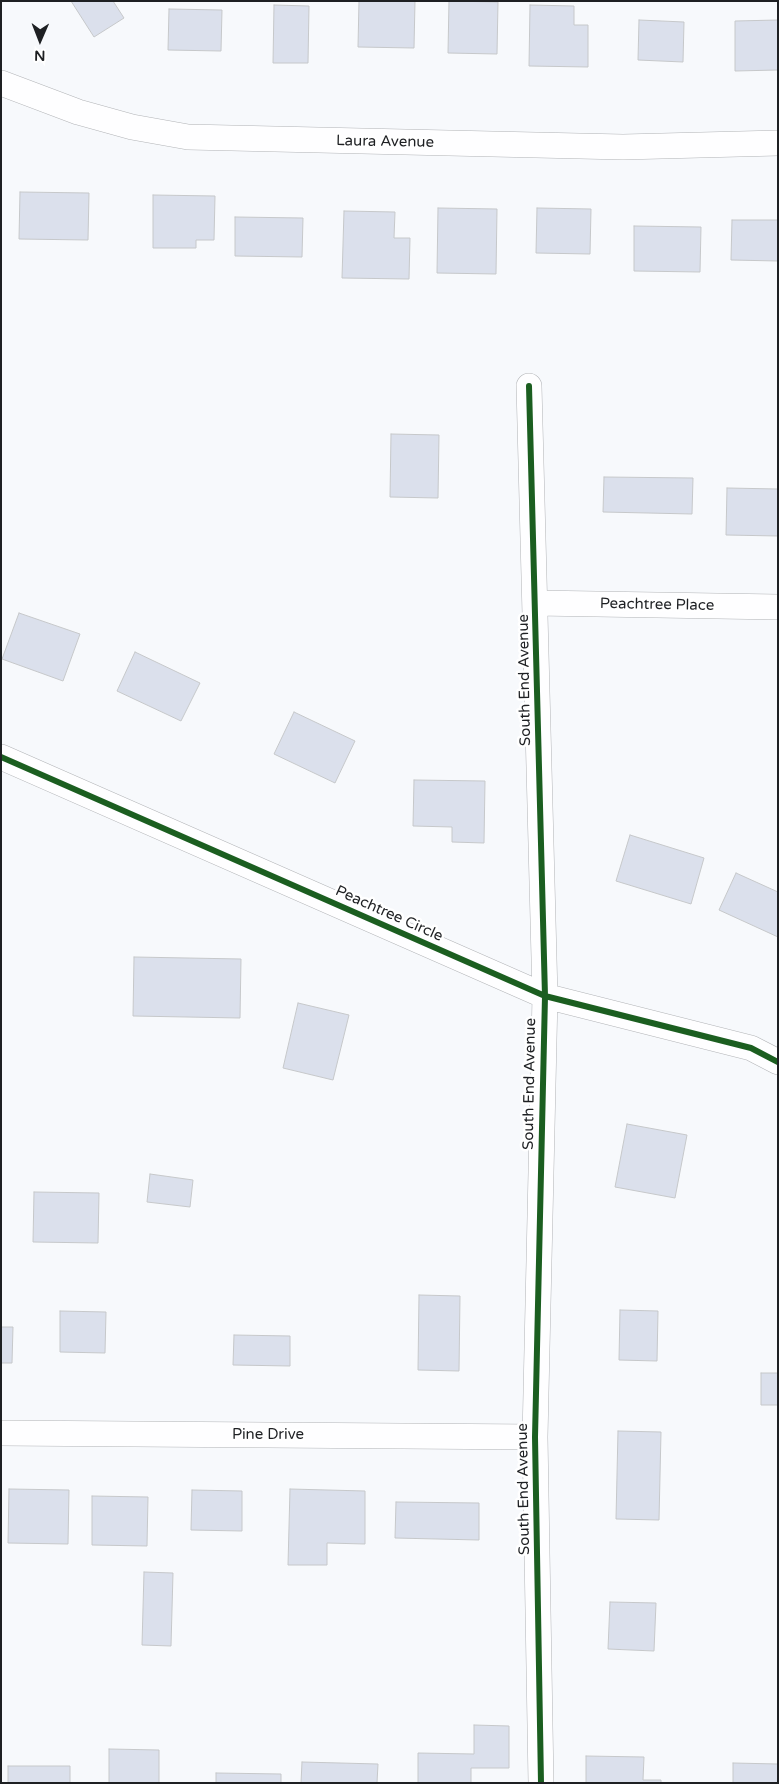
<!DOCTYPE html>
<html>
<head>
<meta charset="utf-8">
<style>
  body { margin:0 }
  #map { position:relative; width:779px; height:1784px; overflow:hidden; background:#f7f9fc; font-family:"Varela Round",sans-serif }
  canvas { display:block }
  .frame { position:absolute; inset:0; border:2px solid #1e2023; pointer-events:none }
  .north { position:absolute; left:15px; top:15px; width:50px; height:50px; -webkit-text-stroke:4px #fff; paint-order:stroke; rotate:181deg; font-size:14px; font-weight:700; line-height:20px; text-align:center; color:#1e2023 }
  .north::after { content:''; display:block; margin:auto; width:18px; height:22px; background:#1e2023; clip-path:polygon(50% 0,100% 100%,50% 72%,0 100%) }
</style>
</head>
<body>
<div id="map">
<canvas width="779" height="1784"></canvas>
<div class="frame"></div>
<div class="north">N</div>
</div>
<script>
const ctx = document.querySelector('canvas').getContext('2d');
ctx.lineJoin = 'round';
function paint(path, color) { ctx.fillStyle = color; ctx.fill(path, 'evenodd'); }
const toPath = rows => new Path2D(rows.map(r => 'M' + r).join(''));
function trace(path, color, width, dash) { ctx.strokeStyle = color; ctx.lineWidth = width; ctx.lineCap = dash ? 'butt' : 'round'; ctx.setLineDash(dash || []); ctx.stroke(path); }
function write(font, color, halo, rows, align = 'center') {
  ctx.font = font + ' "Varela Round",sans-serif'; ctx.lineWidth = 5; ctx.setLineDash([]); ctx.textBaseline = 'middle'; ctx.strokeStyle = halo; ctx.fillStyle = color; for (const [text, x, y, turn = 0] of rows) {
    ctx.save(); ctx.translate(x, y); ctx.rotate((+turn || 0) * Math.PI / 180); ctx.textAlign = isNaN(turn) ? turn : align; if (halo) ctx.strokeText(text, 0, 0); ctx.fillText(text, 0, 0); ctx.restore();
  }
}
const building = toPath([
  [71,1,113,1,124,18,94,37,71,1],
  [359,1,415,1,414,48,358,47,359,1],
  [449,1,498,2,497,54,448,53,449,1],
  [274,5,309,6,308,63,273,63,274,5],
  [530,5,574,6,574,25,588,25,588,67,529,66,530,5],
  [169,9,222,10,221,51,168,50,169,9],
  [639,20,684,22,683,62,638,60,639,20],
  [778,20,778,70,735,71,735,21,778,20],
  [20,192,89,193,88,240,19,239,20,192],
  [153,195,215,196,214,240,196,240,196,248,153,248,153,195],
  [438,208,497,209,496,274,437,273,438,208],
  [537,208,591,209,590,254,536,253,537,208],
  [344,211,395,212,394,238,410,238,409,279,342,278,344,211],
  [235,217,303,218,302,257,235,256,235,217],
  [732,220,778,220,778,261,731,260,732,220],
  [634,226,701,227,700,272,634,271,634,226],
  [391,434,439,435,438,498,390,497,391,434],
  [604,477,693,478,692,514,603,512,604,477],
  [727,488,778,489,778,536,726,535,727,488],
  [19,613,80,634,63,681,2,659,19,613],
  [135,652,200,683,181,721,117,691,135,652],
  [294,712,355,741,335,783,274,754,294,712],
  [414,780,485,781,484,843,452,842,452,827,413,826,414,780],
  [630,835,704,858,691,904,616,881,630,835],
  [736,873,778,892,778,937,719,910,736,873],
  [134,957,241,959,240,1018,133,1016,134,957],
  [298,1003,349,1015,333,1080,283,1068,298,1003],
  [627,1124,687,1135,675,1198,615,1187,627,1124],
  [150,1174,193,1180,190,1207,147,1202,150,1174],
  [34,1192,99,1193,98,1243,33,1242,34,1192],
  [419,1295,460,1296,459,1371,418,1370,419,1295],
  [620,1310,658,1311,657,1361,619,1360,620,1310],
  [60,1311,106,1312,105,1353,60,1352,60,1311],
  [1,1327,13,1327,12,1363,1,1363,1,1327],
  [234,1335,290,1336,290,1366,233,1365,234,1335],
  [761,1373,778,1373,778,1405,761,1405,761,1373],
  [618,1431,661,1432,659,1520,616,1519,618,1431],
  [9,1489,69,1490,68,1544,8,1543,9,1489],
  [290,1489,365,1491,365,1544,327,1543,327,1565,288,1565,290,1489],
  [192,1490,242,1491,242,1531,191,1530,192,1490],
  [92,1496,148,1497,147,1546,92,1545,92,1496],
  [396,1502,479,1503,479,1540,395,1538,396,1502],
  [144,1572,173,1573,171,1646,142,1645,144,1572],
  [610,1602,656,1603,654,1651,608,1649,610,1602],
  [474,1725,509,1726,509,1768,471,1768,471,1783,418,1783,418,1753,474,1754,474,1725],
  [109,1749,159,1750,159,1783,109,1783,109,1749],
  [586,1756,644,1757,643,1780,661,1780,661,1783,586,1783,586,1756],
  [302,1762,378,1764,377,1783,301,1783,302,1762],
  [733,1763,778,1764,778,1783,733,1783,733,1763],
  [8,1766,70,1766,70,1783,8,1783,8,1766],
  [216,1773,281,1774,281,1783,216,1783,216,1773]
]);
paint(building, '#dbe0ec');
trace(building, '#c6c8ca', 1);
const minor = toPath([
  [1,83,78,112,132,127,188,137,623,147,778,143],
  [529,386,545,996,535,1437,541,1783],
  [536,603,778,607],
  [1,757,545,996,751,1048,778,1062],
  [1,1433,535,1437]
]);
trace(minor, '#b2b4b7', 26);
trace(minor, '#fefeff', 25);
trace(toPath([
  [529,386,545,996,535,1437,541,1783],
  [1,757,545,996,751,1048,778,1062]
]), '#1b5e20', 6);
write('15px', '#1e2023', '#fff', [
  ["Laura Avenue",385,142,1],
  ["Peachtree Place",657,605,1],
  ["South End Avenue",525,680,-91],
  ["Peachtree Circle",389,914,24],
  ["South End Avenue",530,1084,-89],
  ["Pine Drive",268,1435],
  ["South End Avenue",524,1489,-91]
]);
</script>
</body>
</html>
